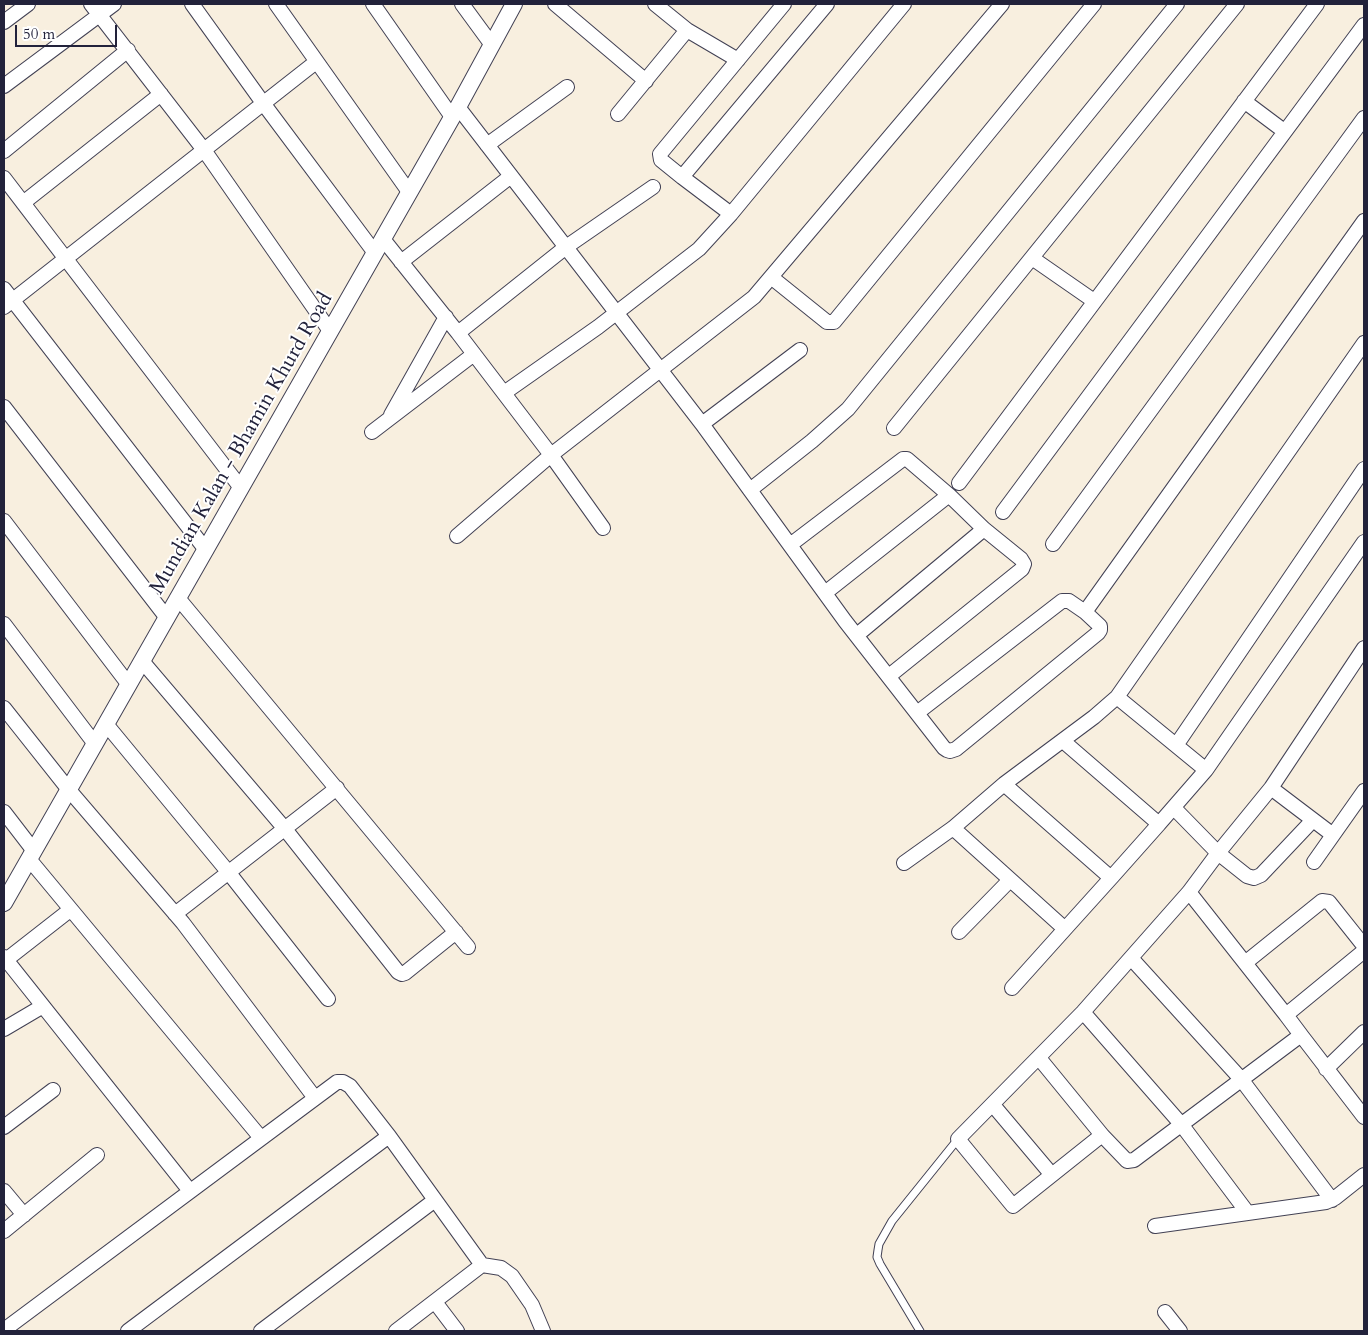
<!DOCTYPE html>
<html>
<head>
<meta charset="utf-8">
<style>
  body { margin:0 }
  #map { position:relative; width:1368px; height:1335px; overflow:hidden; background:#f8efdf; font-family:Cardo,serif }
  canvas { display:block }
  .frame { position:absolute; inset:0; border:5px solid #22223b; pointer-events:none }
  .scale { position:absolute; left:15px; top:25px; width:102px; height:22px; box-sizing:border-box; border:2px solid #22223b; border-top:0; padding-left:6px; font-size:15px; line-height:18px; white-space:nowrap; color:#22223b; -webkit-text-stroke:4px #fff; paint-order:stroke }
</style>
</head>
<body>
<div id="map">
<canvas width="1368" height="1335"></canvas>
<div class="frame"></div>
<div class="scale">50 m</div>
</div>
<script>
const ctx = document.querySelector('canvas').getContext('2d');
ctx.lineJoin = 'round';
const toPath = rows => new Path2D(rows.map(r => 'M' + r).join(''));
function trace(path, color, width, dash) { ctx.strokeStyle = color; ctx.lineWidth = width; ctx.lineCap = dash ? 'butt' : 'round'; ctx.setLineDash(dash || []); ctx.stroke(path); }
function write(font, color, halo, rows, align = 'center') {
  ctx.font = font + ' Cardo,serif'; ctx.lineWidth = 4; ctx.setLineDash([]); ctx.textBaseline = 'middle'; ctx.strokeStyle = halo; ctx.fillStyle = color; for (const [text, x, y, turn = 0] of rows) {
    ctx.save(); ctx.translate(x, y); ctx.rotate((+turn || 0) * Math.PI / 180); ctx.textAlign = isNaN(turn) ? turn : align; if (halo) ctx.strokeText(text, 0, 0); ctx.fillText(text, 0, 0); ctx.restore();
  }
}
const service = toPath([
  [920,1331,880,1264,877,1257,878,1250,879,1244,892,1221,958,1139]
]);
const minor = toPath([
  [91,4,204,150,330,331],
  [192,4,263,103,375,253],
  [276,4,409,192],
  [373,4,452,117],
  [462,4,492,45],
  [555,4,646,81],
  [655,4,687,30,738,60],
  [4,22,28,4],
  [4,86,114,4],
  [1244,101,1284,131],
  [458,107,702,424,845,621,944,748,947,750,950,751,956,749,1098,633,1100,630,1100,626,1085,612,1069,601,1062,601,917,713],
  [618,114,687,30],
  [487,145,567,87],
  [4,151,128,50],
  [682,177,661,160,660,154,784,4],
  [4,178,241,488],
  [23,203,161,94],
  [731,214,682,177,827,4],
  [383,239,458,333,551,455,603,528],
  [1032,258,1094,301],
  [401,262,511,176],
  [771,277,827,322,834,322,1094,4],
  [4,289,206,550],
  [4,307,316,62],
  [458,333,566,247,653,187],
  [504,393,598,327,699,249,731,214,904,4],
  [4,407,167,618],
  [391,415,446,317],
  [702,424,800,350],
  [894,428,1237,4],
  [372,432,474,354],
  [959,483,1317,4],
  [750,490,812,441,848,409,1177,4],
  [1003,512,1364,25],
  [4,521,129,685],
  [457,536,551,455,754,297,1002,4],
  [1053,544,1364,118],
  [790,545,903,459,907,459,949,495,984,529,1021,559,1024,564,1022,569,889,676],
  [825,593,949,495],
  [178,598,468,947],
  [1085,612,1364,221],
  [4,624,95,744],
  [857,635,984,529],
  [1364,648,1271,788,1218,853,1189,892,1083,1012,958,1139,1013,1206,1102,1135,1127,1161,1134,1160,1301,1035,1364,1117],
  [142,661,285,829,398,972,402,974,405,973,456,932],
  [4,708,69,790,183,923,315,1098],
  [106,724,229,873,328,999],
  [1063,741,1159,824,1206,770,1117,697],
  [1177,744,1364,469],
  [1206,770,1364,542],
  [1271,788,1333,835],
  [1174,808,1218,853,1247,876,1254,878,1261,875,1313,820],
  [4,812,34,851],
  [953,828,1065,929,1111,878,1004,784],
  [29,859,261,1138],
  [1314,862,1364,791],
  [904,863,953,828,1004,784,1094,717,1117,697,1364,343],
  [1111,878,1159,824],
  [1189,892,1286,1015,1364,951],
  [175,914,337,788],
  [959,932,1010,880],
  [4,957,190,1191],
  [1131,958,1241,1079,1332,1200],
  [6,960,70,910],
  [1245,963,1322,901,1329,902,1364,946],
  [1012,988,1065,929],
  [1083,1012,1181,1124,1247,1212],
  [1286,1015,1301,1035],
  [4,1029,43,1006],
  [1039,1058,1102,1135],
  [1326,1069,1364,1032],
  [993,1105,1052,1175],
  [4,1127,53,1090],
  [4,1191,24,1215],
  [1155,1226,1326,1202,1335,1198,1364,1175],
  [4,1231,97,1155],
  [482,1265,501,1268,512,1276,532,1305,543,1331],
  [435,1302,457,1331],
  [1165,1312,1180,1331],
  [4,1330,337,1082,343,1082,350,1086,389,1136,482,1265,396,1331],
  [128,1331,389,1136],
  [261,1331,435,1200]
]);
const tertiary = toPath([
  [4,903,458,107,514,4]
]);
trace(service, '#424154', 9);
trace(minor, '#424154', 16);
trace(tertiary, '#424154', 18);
trace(service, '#fff', 7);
trace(minor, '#fff', 14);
trace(tertiary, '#fff', 16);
write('21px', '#22223b', '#fff', [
  ["Mundian Kalan - Bhamin Khurd Road",242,444,-60]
]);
</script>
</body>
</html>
